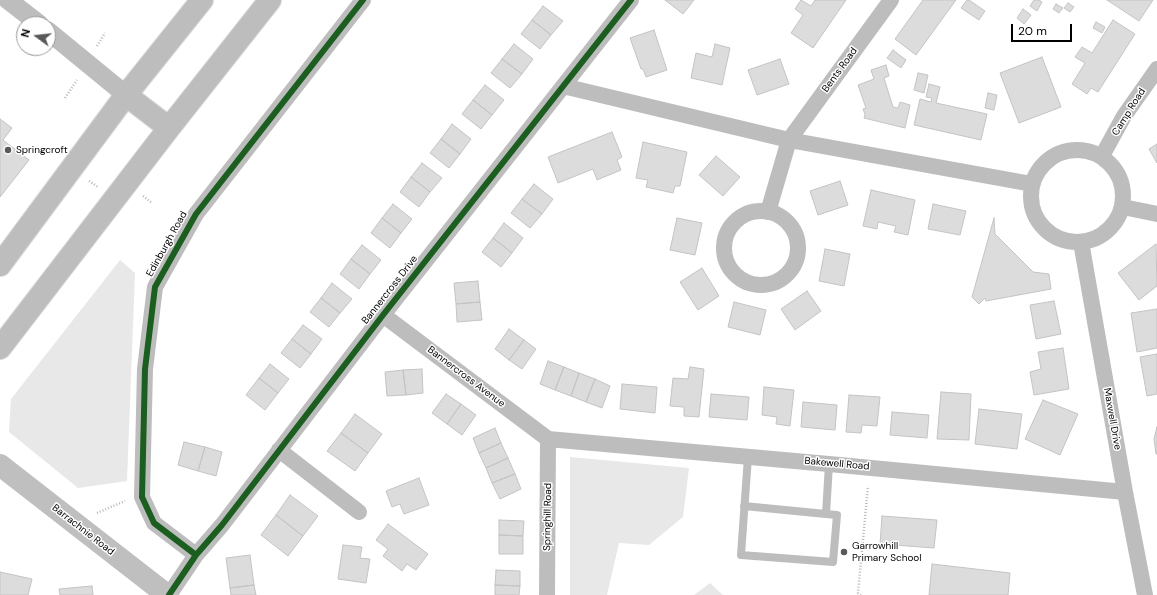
<!DOCTYPE html>
<html>
<head>
<meta charset="utf-8">
<style>
  body { margin:0 }
  #map { position:relative; width:1157px; height:595px; overflow:hidden; background:#fff; font-family:"DM Sans",sans-serif }
  canvas { display:block }
  .north { position:absolute; left:16px; top:16px; width:40px; height:40px; box-sizing:border-box; background:#fff; border:1px solid #999; border-radius:50%; rotate:285deg; font-size:11px; font-weight:700; line-height:16px; text-align:center; color:#000 }
  .north::after { content:''; display:block; margin:auto; width:14px; height:18px; background:#595959; clip-path:polygon(50% 0,100% 100%,50% 72%,0 100%) }
  .scale { position:absolute; left:1011px; top:24px; width:61px; height:18px; box-sizing:border-box; border:2px solid #000; border-top:0; padding-left:5px; font-size:12px; line-height:14px; white-space:nowrap; color:#000; -webkit-text-stroke:3px #fff; paint-order:stroke }
</style>
</head>
<body>
<div id="map">
<canvas width="1157" height="595"></canvas>
<div class="north">N</div>
<div class="scale">20 m</div>
</div>
<script>
const ctx = document.querySelector('canvas').getContext('2d');
ctx.lineJoin = 'round';
function paint(path, color) { ctx.fillStyle = color; ctx.fill(path, 'evenodd'); }
const toPath = rows => new Path2D(rows.map(r => 'M' + r).join(''));
function trace(path, color, width, dash) { ctx.strokeStyle = color; ctx.lineWidth = width; ctx.lineCap = dash ? 'butt' : 'round'; ctx.setLineDash(dash || []); ctx.stroke(path); }
function write(font, color, halo, rows, align = 'center') {
  ctx.font = font + ' "DM Sans",sans-serif'; ctx.lineWidth = 3; ctx.setLineDash([]); ctx.textBaseline = 'middle'; ctx.strokeStyle = halo; ctx.fillStyle = color; for (const [text, x, y, turn = 0] of rows) {
    ctx.save(); ctx.translate(x, y); ctx.rotate((+turn || 0) * Math.PI / 180); ctx.textAlign = isNaN(turn) ? turn : align; if (halo) ctx.strokeText(text, 0, 0); ctx.fillText(text, 0, 0); ctx.restore();
  }
}
paint(toPath([
  [120,260,135,273,127,481,78,488,9,432,11,399],
  [570,457,689,468,683,517,649,545,619,543,607,595,570,595],
  [710,583,723,595,694,595]
]), '#e8e8e8');
const building = toPath([
  [665,0,694,0,683,14,665,0],
  [801,0,811,6,815,0,846,0,813,48,791,33,803,15,795,9,801,0],
  [923,0,956,0,916,55,895,39,923,0],
  [967,0,969,0,985,11,979,20,961,8,967,0],
  [1034,0,1039,0,1042,2,1037,11,1030,6,1034,0],
  [1107,0,1153,0,1139,21,1107,0],
  [1068,3,1074,7,1070,12,1064,8,1068,3],
  [1056,4,1063,8,1059,13,1053,9,1056,4],
  [543,6,563,21,551,35,532,20,543,6],
  [1023,9,1031,15,1024,24,1017,18,1023,9],
  [532,20,551,35,540,49,521,34,532,20],
  [1113,20,1135,34,1098,92,1091,88,1087,94,1072,84,1085,63,1075,57,1082,47,1092,53,1113,20],
  [1096,22,1105,27,1102,33,1093,28,1096,22],
  [654,30,667,70,646,77,643,69,641,69,630,38,654,30],
  [514,44,533,59,522,74,502,59,514,44],
  [715,44,730,48,722,85,691,78,696,53,712,57,715,44],
  [893,50,906,60,901,68,887,58,893,50],
  [1042,57,1061,107,1019,123,1000,73,1042,57],
  [502,59,522,74,510,88,491,73,502,59],
  [780,59,789,84,757,95,748,70,780,59],
  [886,65,889,76,884,78,893,107,898,108,900,102,910,105,905,128,864,118,865,114,863,109,866,108,858,85,874,79,871,70,886,65],
  [918,73,928,75,924,93,914,90,918,73],
  [929,84,940,87,936,103,987,114,981,140,914,125,920,99,931,102,932,98,926,97,929,84],
  [485,85,504,100,492,115,473,100,485,85],
  [988,93,997,95,994,110,985,108,988,93],
  [473,100,492,115,481,129,462,114,473,100],
  [0,119,12,128,3,140,29,160,0,197,0,119],
  [452,124,471,139,460,154,441,139,452,124],
  [612,132,622,157,617,160,621,170,597,180,593,169,558,183,548,157,612,132],
  [441,139,460,154,449,168,430,153,441,139],
  [643,142,687,152,680,186,675,186,673,193,646,187,648,180,636,178,643,142],
  [1157,144,1157,163,1149,149,1157,144],
  [716,156,740,177,723,196,699,175,716,156],
  [422,163,442,178,430,192,411,177,422,163],
  [411,177,430,192,419,207,400,192,411,177],
  [840,181,848,205,818,215,810,191,840,181],
  [534,184,553,199,542,214,522,199,534,184],
  [871,190,915,200,908,235,894,232,896,226,878,222,877,229,863,226,871,190],
  [522,199,542,214,530,228,511,213,522,199],
  [393,204,412,219,401,233,382,218,393,204],
  [933,204,966,211,960,235,928,229,933,204],
  [382,218,401,233,390,248,371,233,382,218],
  [677,218,702,223,695,255,670,250,677,218],
  [994,218,995,234,1033,272,1049,274,1051,289,986,301,985,298,979,304,972,297,994,218],
  [504,223,523,238,512,253,493,238,504,223],
  [493,238,512,253,501,267,482,252,493,238],
  [1156,244,1157,286,1139,300,1118,273,1156,244],
  [362,245,381,260,370,274,351,259,362,245],
  [825,249,850,254,844,286,819,281,825,249],
  [351,259,370,274,359,289,340,274,351,259],
  [702,268,719,296,698,310,680,282,702,268],
  [478,281,480,302,456,304,454,283,478,281],
  [332,283,352,299,340,313,321,298,332,283],
  [807,291,821,311,795,330,781,309,807,291],
  [321,298,340,313,329,327,310,312,321,298],
  [1054,301,1061,334,1036,339,1030,305,1054,301],
  [480,302,482,320,457,322,456,304,480,302],
  [734,302,766,310,760,335,728,327,734,302],
  [1157,309,1157,348,1137,352,1131,313,1157,309],
  [303,325,322,339,311,354,292,339,303,325],
  [509,329,524,340,509,360,495,349,509,329],
  [292,339,311,354,300,368,281,353,292,339],
  [524,340,536,349,522,369,509,360,524,340],
  [1063,348,1069,389,1034,395,1030,372,1041,369,1038,352,1063,348],
  [1157,354,1157,394,1147,396,1140,357,1157,354],
  [548,361,564,367,555,390,540,384,548,361],
  [270,364,289,379,278,393,259,378,270,364],
  [564,367,579,373,571,396,555,390,564,367],
  [690,367,704,369,699,417,684,416,684,407,670,406,673,378,688,379,690,367],
  [422,369,423,393,406,395,403,370,422,369],
  [403,370,406,395,387,396,385,372,403,370],
  [579,373,595,379,586,402,571,396,579,373],
  [259,378,278,393,265,410,246,395,259,378],
  [595,379,610,386,602,408,586,402,595,379],
  [622,384,657,387,655,413,620,409,622,384],
  [764,387,794,390,790,426,776,424,777,417,762,415,764,387],
  [941,392,971,394,969,440,937,439,941,392],
  [446,394,461,404,447,424,432,413,446,394],
  [711,394,749,397,747,420,709,417,711,394],
  [849,395,880,397,877,426,862,425,861,433,846,432,849,395],
  [1043,400,1078,414,1060,455,1025,439,1043,400],
  [803,402,837,405,835,430,801,427,803,402],
  [461,404,476,415,462,435,447,424,461,404],
  [979,409,1022,414,1017,449,975,444,979,409],
  [892,412,929,415,927,438,890,435,892,412],
  [355,414,382,434,368,453,341,433,355,414],
  [1157,427,1157,454,1156,454,1154,439,1157,427],
  [495,428,501,443,479,453,473,438,495,428],
  [341,433,368,453,355,471,327,451,341,433],
  [184,442,205,447,198,471,178,465,184,442],
  [501,443,508,458,486,468,479,453,501,443],
  [205,447,222,452,216,476,198,471,205,447],
  [508,458,515,474,492,483,486,468,508,458],
  [515,474,521,489,500,499,492,483,515,474],
  [419,478,429,505,404,514,400,504,392,507,386,491,419,478],
  [290,495,318,516,303,536,276,515,290,495],
  [276,515,303,536,288,556,261,535,276,515],
  [882,516,937,520,934,548,880,544,882,516],
  [499,520,524,521,523,536,499,535,499,520],
  [388,524,428,554,416,570,407,564,402,571,383,556,388,549,376,540,388,524],
  [499,535,523,536,523,554,499,554,499,535],
  [343,545,362,547,360,558,370,559,366,583,338,579,343,545],
  [250,555,254,585,230,588,226,558,250,555],
  [932,564,1010,573,1008,595,929,595,932,564],
  [496,570,520,571,520,586,495,585,496,570],
  [0,572,32,579,28,595,0,595,0,572],
  [254,585,256,595,231,595,230,588,254,585],
  [495,585,520,586,519,595,495,595,495,585],
  [92,586,93,595,60,595,59,589,92,586]
]);
paint(building, '#dcdcdc');
trace(building, '#c4c4c4', 1);
const primary = toPath([
  [126,95,169,128],
  [0,265,126,95,202,0],
  [0,348,169,128,270,0]
]);
trace(primary, '#dbdbdb', 24);
trace(toPath([
  [97,46,105,33],
  [65,98,77,80],
  [89,181,98,187],
  [143,196,152,203],
  [97,513,125,501],
  [861,595,858,593,868,486]
]), '#b8b8b8', 2.5, [1, 2]);
trace(toPath([
  [748,457,741,555,833,562,837,515,826,514,829,464],
  [744,506,826,514]
]), '#bdbdbd', 8);
trace(toPath([
  [563,86,789,140,1032,184],
  '1031 196a46 46 0 1 1 92 0a46 46 0 1 1-92 0Z',
  [1102,156,1124,116,1157,69],
  [1123,207,1157,214],
  '724 248a37 37 0 1 1 74 0a37 37 0 1 1-74 0Z',
  [768,212,789,140,891,0],
  [1081,242,1125,492,1145,595],
  [383,315,548,439],
  [548,439,840,465,1125,492],
  [279,450,359,512],
  [196,555,154,523,142,497,145,369,155,287,196,214,363,0],
  [169,595,196,555,222,525,383,315,631,0],
  [547,595,548,439]
]), '#bdbdbd', 16);
trace(toPath([
  [8,0,39,24],
  [48,31,126,95]
]), '#bdbdbd', 19);
trace(toPath([
  [0,465,167,595]
]), '#bfbfbf', 22);
trace(primary, '#bdbdbd', 22);
trace(toPath([
  [196,555,154,523,142,497,145,369,155,287,196,214,363,0],
  [169,595,196,555,222,525,383,315,631,0]
]), '#1b5e20', 6);
for (const [x, y, r, color] of [
  [8,150,4,"#595959"],
  [844,552,4,"#595959"]
]) { const dot = new Path2D(); dot.arc(x, y, r, 0, 2 * Math.PI); ctx.fillStyle = color; ctx.fill(dot); trace(dot, '#fff', 1.5); }
write('10px', '#000', '#fff', [
  ["Bents Road",840,70,-54],
  ["Camp Road",1129,112,-58],
  ["Edinburgh Road",167,244,-61],
  ["Bannercross Drive",390,290,-52],
  ["Bannercross Avenue",466,377,37],
  ["Maxwell Drive",1112,419,80],
  ["Bakewell Road",837,464,5],
  ["Springhill Road",548,517,-89],
  ["Barrachnie Road",83,530,38]
]);
write('10px', '#000', '#fff', [
  ["Springcroft",16,150],
  ["Garrowhill",852,546],
  ["Primary School",852,558]
], 'left');
</script>
</body>
</html>
